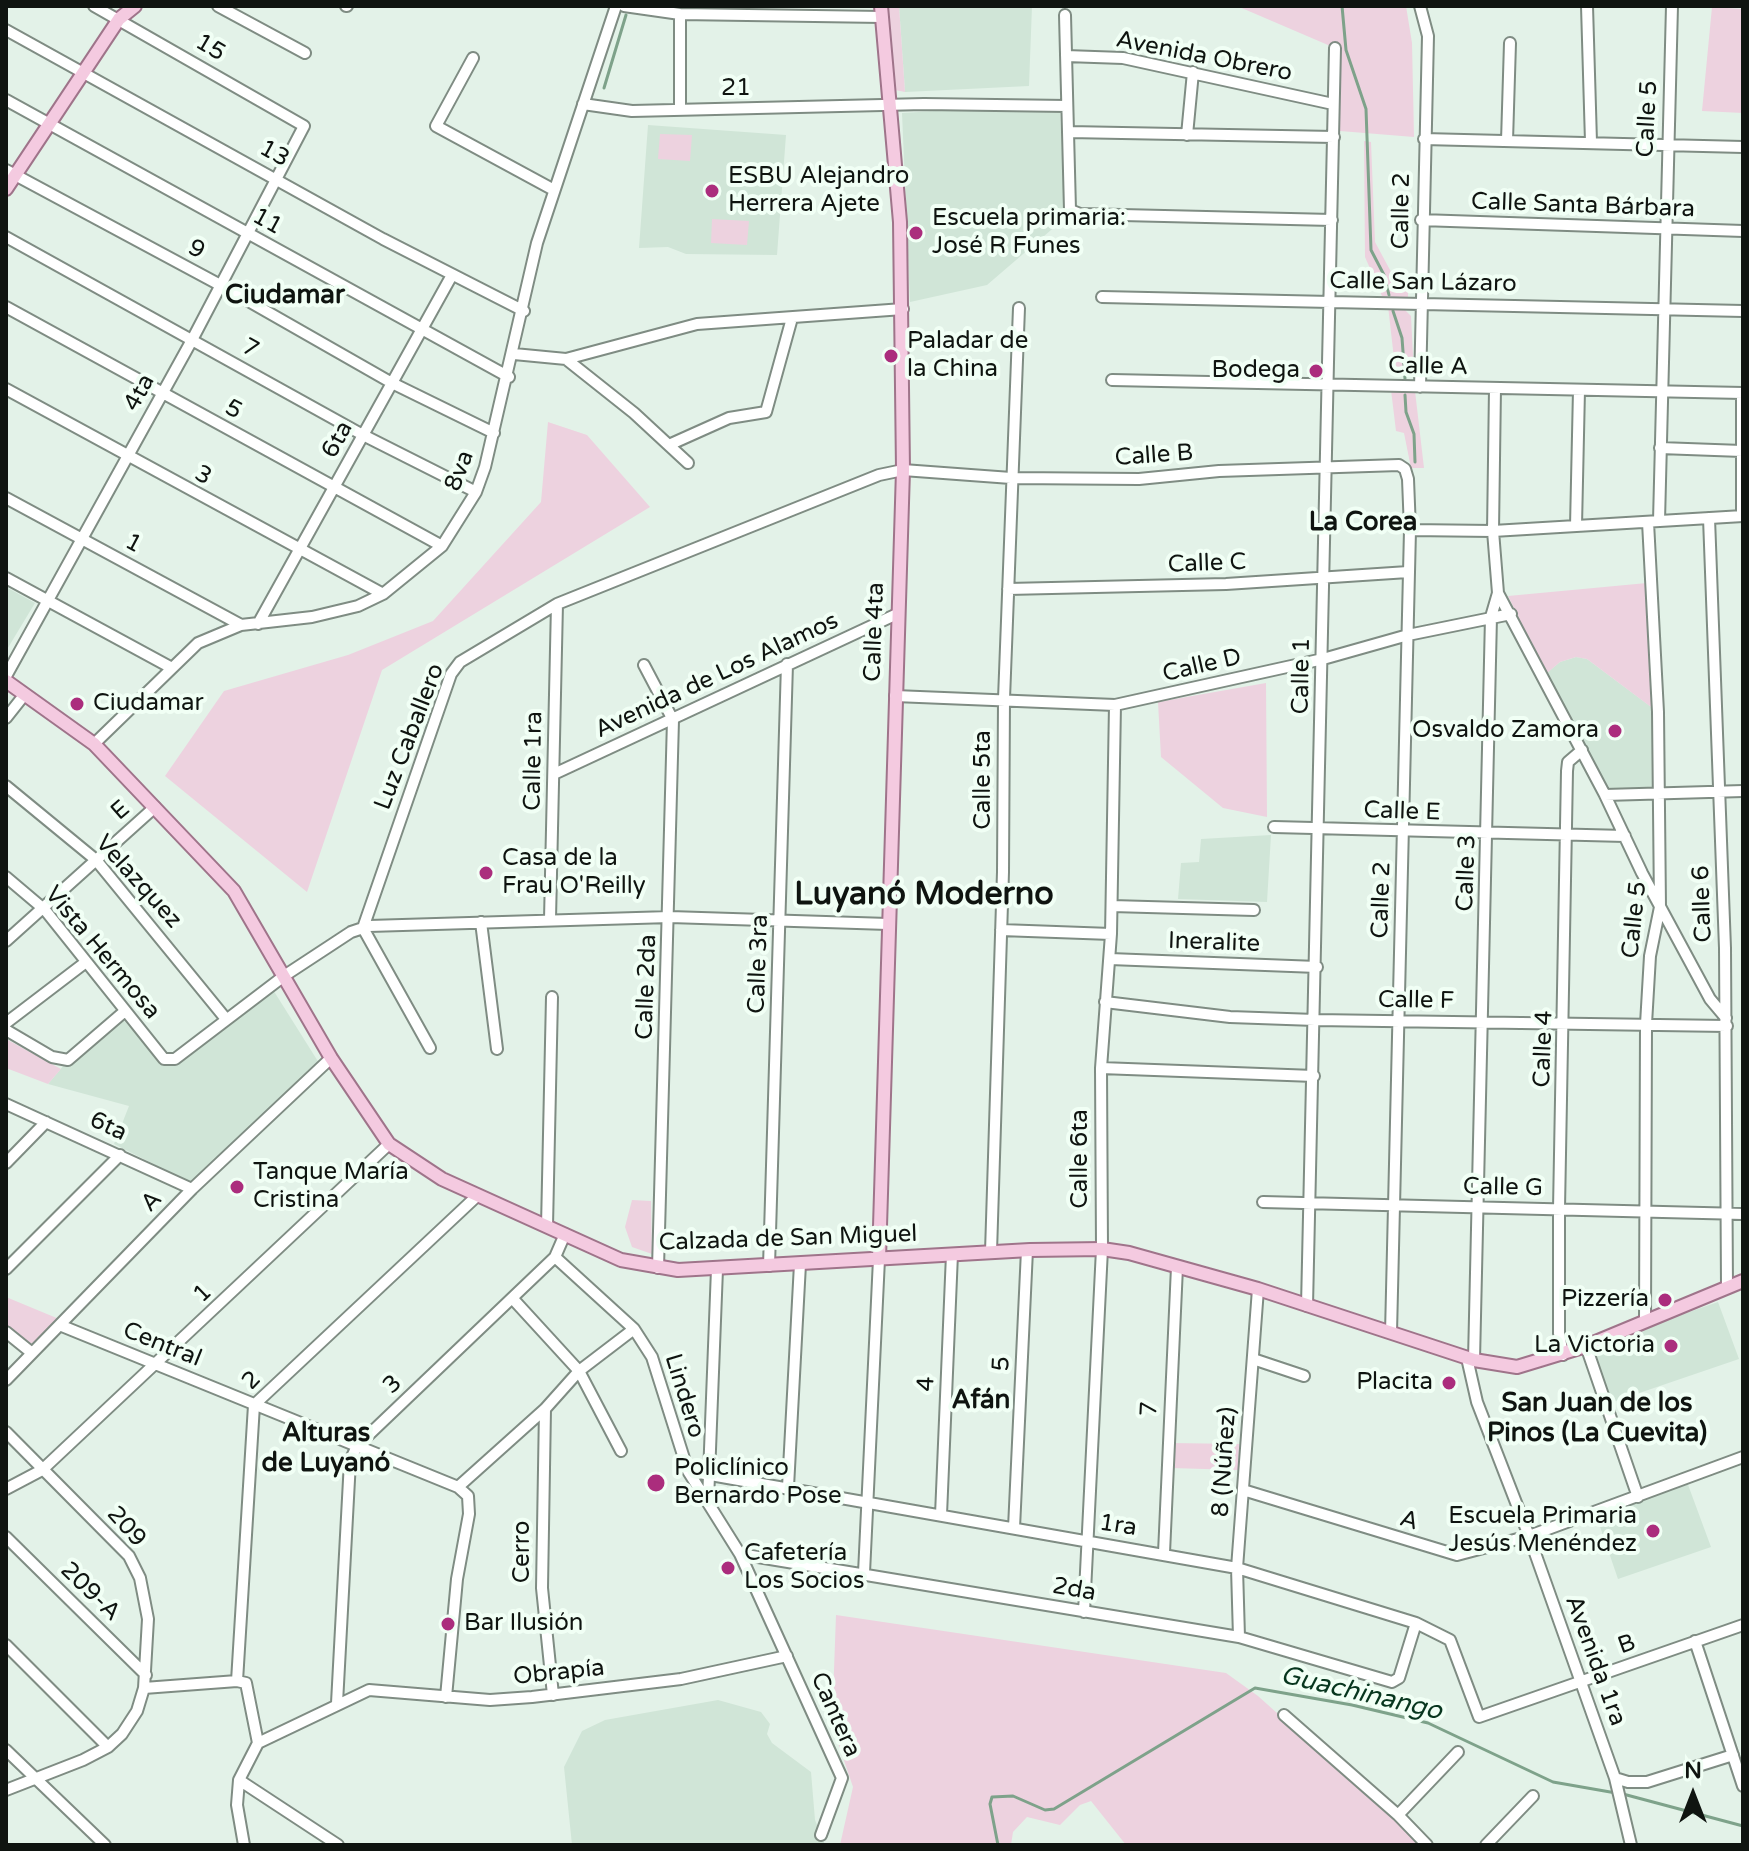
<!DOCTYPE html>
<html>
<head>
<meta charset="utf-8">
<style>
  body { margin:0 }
  #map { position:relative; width:1749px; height:1851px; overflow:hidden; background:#e3f2e8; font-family:"Varela Round",sans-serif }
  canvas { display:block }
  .frame { position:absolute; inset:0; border:8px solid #0f1410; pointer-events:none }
  .north { position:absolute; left:1653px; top:1755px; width:80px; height:80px; -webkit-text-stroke:6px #f1fff5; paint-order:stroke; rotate:0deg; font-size:22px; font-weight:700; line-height:32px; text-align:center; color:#0f1410 }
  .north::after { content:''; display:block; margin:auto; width:28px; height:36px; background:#0f1410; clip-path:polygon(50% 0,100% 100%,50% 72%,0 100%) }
</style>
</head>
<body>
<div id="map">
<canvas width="1749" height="1851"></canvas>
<div class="frame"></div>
<div class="north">N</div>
</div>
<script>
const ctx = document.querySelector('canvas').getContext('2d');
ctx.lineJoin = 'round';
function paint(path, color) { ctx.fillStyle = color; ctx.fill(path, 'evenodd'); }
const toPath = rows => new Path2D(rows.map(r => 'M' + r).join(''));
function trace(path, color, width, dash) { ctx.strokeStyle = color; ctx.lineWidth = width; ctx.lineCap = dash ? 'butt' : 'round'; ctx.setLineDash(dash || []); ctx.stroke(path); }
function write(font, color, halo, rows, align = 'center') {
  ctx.font = font + ' "Varela Round",sans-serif'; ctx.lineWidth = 8; ctx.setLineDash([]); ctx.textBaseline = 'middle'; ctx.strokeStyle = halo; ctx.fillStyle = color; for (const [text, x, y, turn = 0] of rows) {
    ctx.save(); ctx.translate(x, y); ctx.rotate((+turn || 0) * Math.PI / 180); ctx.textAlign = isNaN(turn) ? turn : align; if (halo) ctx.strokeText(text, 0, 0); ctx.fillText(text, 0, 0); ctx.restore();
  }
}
paint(toPath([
  [899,6,1032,6,1029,86,905,92],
  [985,108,1060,111,1065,218,987,285,910,302,902,113],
  [648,125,786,135,777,255,686,254,668,247,639,248],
  [6,587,35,603,6,651],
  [1576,657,1587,659,1658,712,1659,795,1605,795,1543,676,1560,662],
  [1271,835,1267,902,1178,899,1181,863,1199,862,1201,839],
  [270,985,319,1063,191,1183,114,1144,129,1106,48,1084,74,1053,120,1016,162,1064],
  [1718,1302,1739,1359,1607,1404,1588,1347],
  [1687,1482,1711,1547,1618,1579,1596,1515],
  [718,1700,761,1712,770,1724,767,1734,772,1743,811,1772,815,1820,825,1845,572,1845,564,1767,582,1731,605,1720]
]), '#d0e5d7');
paint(toPath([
  [887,6,899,6,905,92,895,90],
  [1237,6,1406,6,1412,43,1414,137,1340,131,1333,104,1335,48],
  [1712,7,1743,9,1743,113,1702,111],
  [660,134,692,135,690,161,658,159],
  [1364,141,1371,142,1375,242,1397,283,1408,284,1408,298,1382,296,1365,257],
  [712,219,749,221,747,245,711,243],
  [1388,306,1403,308,1411,316,1414,376,1396,376],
  [1391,390,1415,391,1424,468,1411,468,1404,433,1396,431],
  [548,422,587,435,650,507,382,670,307,892,165,776,224,691,348,655,433,621,541,502],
  [1647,583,1655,710,1587,659,1576,657,1560,662,1546,674,1508,596],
  [1266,683,1267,817,1223,808,1161,757,1158,702],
  [6,1039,61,1069,48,1084,6,1068],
  [632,1200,651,1201,652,1254,632,1247,625,1227],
  [6,1297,59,1319,43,1339,30,1344,6,1327],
  [1171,1443,1239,1444,1238,1470,1171,1468],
  [836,1615,1226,1673,1258,1696,1383,1808,1418,1845,1126,1845,1091,1801,1080,1805,1060,1825,1027,1817,1013,1832,1011,1845,840,1845,853,1787,832,1725]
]), '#edd2df');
trace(toPath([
  [1342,6,1346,50,1366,109,1371,250,1384,275,1389,295],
  [604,88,626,15],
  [1393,311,1402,338,1405,379],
  [1405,395,1406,412,1414,434,1415,462],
  [1623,1794,1743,1826],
  [998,1845,990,1804,992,1797,1013,1796,1045,1810,1054,1809,1255,1688,1352,1705,1428,1723,1553,1782,1616,1793]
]), '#7ea28a', 3);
const minor = toPath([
  [218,6,305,53],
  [346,6,347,6],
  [624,6,680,14,882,17],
  [1420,6,1428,36,1420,387],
  [1587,6,1591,142],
  [1065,15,1070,210,1080,214,1332,220],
  [6,30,383,239,524,311],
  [1066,56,1123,58,1333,104],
  [473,58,436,126,554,190],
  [6,100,509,377],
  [583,104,632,111,924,104,1067,106],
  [680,110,680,14],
  [1069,132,1334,137],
  [1187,135,1193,72],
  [1424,139,1743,147],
  [1507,141,1510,43],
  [6,170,222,286,392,383,494,433],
  [1421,220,1743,231],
  [6,237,363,435,476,492],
  [1102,297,1743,311],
  [6,307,442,546],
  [514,354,566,359,697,324,903,309],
  [566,359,634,413,688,463],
  [1112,380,1743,393],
  [6,389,383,594],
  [671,444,729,418,766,412,792,318],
  [1660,448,1742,451],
  [6,498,241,625],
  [1742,516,1742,393],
  [1709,518,1725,948,1727,1288],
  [1659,521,1672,6],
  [1576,526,1579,390],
  [1410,530,1493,531,1743,516],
  [6,578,170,667],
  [1008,589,1226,584,1408,572],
  [1498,593,1605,795,1642,873,1710,999,1726,1018],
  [258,624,452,275],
  [644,665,673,720,658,1268],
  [6,676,192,340,304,126,94,6],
  [895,696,1115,705,1323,659,1408,635,1511,614],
  [6,718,25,694],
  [94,744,198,643,241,625,312,617,358,606,383,594,442,546,476,492,485,467,537,243,616,6],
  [554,774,897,614],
  [6,786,96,860,226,1019],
  [1605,795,1743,791],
  [1274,827,1625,836],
  [6,877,45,910,164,1059,175,1059,284,976,351,932,369,926,670,917,888,924],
  [1112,906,1254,910],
  [550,919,557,604],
  [481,922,497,1049],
  [1001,930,1111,934],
  [6,941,155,807],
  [1110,959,1317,967],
  [1105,1002,1230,1017,1315,1020,1727,1026],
  [6,1023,86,962],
  [6,1030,52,1057,68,1060,125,1011],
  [430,1048,363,928,451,674,460,662,557,604,879,475,903,470,1011,478,1139,479,1219,471,1399,465,1405,469,1408,479,1410,530,1391,1333],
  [1101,1068,1314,1076],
  [6,1104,192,1189],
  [6,1163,46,1122],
  [1263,1202,1743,1214],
  [547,1226,552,997],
  [991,1252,1003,872,1004,699,1019,308],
  [555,1257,634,1329,652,1357,688,1471,740,1554,842,1778,821,1835],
  [769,1266,787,664],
  [6,1269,120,1155],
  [513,1299,579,1371,621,1451],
  [1307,1306,1335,48],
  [1645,1322,1646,1024,1650,956,1660,907,1658,712,1648,522],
  [62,1326,458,1487,468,1496,469,1514,457,1579,446,1697],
  [6,1332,32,1353],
  [1586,1346,1638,1497],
  [1563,1355,1559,1333,1559,1209,1567,771,1568,762,1582,750],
  [1467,1358,1477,1402,1529,1536,1615,1778,1631,1845],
  [1253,1359,1304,1376],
  [1474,1360,1491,617,1498,593,1493,531,1495,388],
  [6,1380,192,1189,331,1058],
  [545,1409,542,1588,553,1695],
  [6,1432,129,1556,140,1578,148,1619,144,1688,137,1711,122,1734,108,1747,83,1760,6,1790],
  [688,1471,1237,1568,1416,1623,1450,1640,1479,1717,1743,1625],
  [458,1487,545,1409,579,1371,634,1329],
  [788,1487,800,1264],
  [6,1489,42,1470,389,1144],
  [1243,1490,1457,1555,1529,1536,1743,1457],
  [708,1501,717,1269],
  [941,1515,952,1254],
  [1014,1528,1027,1250],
  [6,1537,146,1675],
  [1164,1553,1177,1267],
  [740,1554,1239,1637,1392,1682,1399,1678,1416,1623],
  [864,1573,879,1259],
  [1084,1612,1102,1249,1101,1068,1111,934,1115,705],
  [1239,1637,1237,1568,1258,1289],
  [1695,1641,1743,1786],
  [6,1645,108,1747],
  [237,1681,254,1405,478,1195],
  [144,1688,237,1681,246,1683,258,1743],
  [337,1703,350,1461,357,1446,555,1257,565,1234],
  [1284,1715,1398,1815,1427,1845],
  [6,1750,105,1845],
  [1615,1778,1628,1782,1647,1782,1733,1755],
  [239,1780,338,1845],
  [1398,1815,1458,1752],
  [244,1845,237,1805,239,1780,258,1743,369,1690,490,1700,532,1697,681,1679,787,1656],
  [1486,1845,1533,1796]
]);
const major = toPath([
  [6,189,119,19,135,6],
  [6,681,94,744,234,891,331,1058,389,1144,442,1179,621,1260,678,1270,1030,1250,1102,1249,1129,1253,1258,1289,1474,1360,1517,1367,1586,1346,1743,1281],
  [879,1259,903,470,900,222,881,6]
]);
trace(minor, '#7f8c83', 14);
trace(major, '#9f748a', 16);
trace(minor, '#fff', 10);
trace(major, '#f4cae0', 12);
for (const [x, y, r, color] of [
  [712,191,8,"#ab2d7d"],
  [916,233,8,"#ab2d7d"],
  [891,356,8,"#ab2d7d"],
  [1316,371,8,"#ab2d7d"],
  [77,704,8,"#ab2d7d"],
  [1615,731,8,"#ab2d7d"],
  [486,873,8,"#ab2d7d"],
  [237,1187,8,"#ab2d7d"],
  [1665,1300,8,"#ab2d7d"],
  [1671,1346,8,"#ab2d7d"],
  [1449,1383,8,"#ab2d7d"],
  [656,1483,10,"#ab2d7d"],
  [1653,1531,8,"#ab2d7d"],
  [728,1568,8,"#ab2d7d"],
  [448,1624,8,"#ab2d7d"]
]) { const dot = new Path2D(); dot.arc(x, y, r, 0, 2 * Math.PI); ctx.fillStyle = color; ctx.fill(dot); trace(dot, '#f1fff5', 3); }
write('24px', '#0f1410', '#f1fff5', [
  ["15",210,48,30],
  ["Avenida Obrero",1204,57,11],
  ["21",736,89],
  ["Calle 5",1648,119,-87],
  ["13",274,154,29],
  ["Calle Santa Bárbara",1583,206,2],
  ["Calle 2",1402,211,-89],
  ["11",267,222,29],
  ["9",196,250,28],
  ["Calle San Lázaro",1423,283,1],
  ["7",250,349,29],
  ["Calle A",1428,367,1],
  ["4ta",140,393,-61],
  ["5",233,410,28],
  ["6ta",338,440,-61],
  ["Calle B",1154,456,-4],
  ["8va",460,471,-69],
  ["3",203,476,29],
  ["1",133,544,28],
  ["Calle C",1207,564,-2],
  ["Calle 4ta",875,632,-88],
  ["Calle D",1202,666,-13],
  ["Avenida de Los Alamos",717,676,-25],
  ["Calle 1",1302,676,-89],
  ["Luz Caballero",410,737,-69],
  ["Calle 1ra",534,761,-89],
  ["Calle 5ta",984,780,-90],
  ["E",121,811,-41],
  ["Calle E",1402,812,2],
  ["Calle 3",1467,873,-88],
  ["Velazquez",138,882,48],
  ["Calle 2",1382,900,-88],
  ["Calle 6",1703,904,-92],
  ["Calle 5",1635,920,-84],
  ["Ineralite",1214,943,2],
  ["Vista Hermosa",102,953,50],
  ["Calle 3ra",759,964,-88],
  ["Calle 2da",647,987,-88],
  ["Calle F",1416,1001,1],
  ["Calle 4",1544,1049,-88],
  ["6ta",108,1127,25],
  ["Calle 6ta",1081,1159,-90],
  ["Calle G",1503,1188,1],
  ["A",152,1202,-46],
  ["Calzada de San Miguel",788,1239,-2],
  ["1",203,1294,-44],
  ["Central",162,1345,22],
  ["5",1002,1364,-87],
  ["2",252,1381,-47],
  ["4",927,1384,-88],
  ["3",393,1385,-43],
  ["Lindero",684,1396,73],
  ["7",1150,1409,-87],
  ["8 (Núñez)",1225,1462,-86],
  ["A",1409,1521,17],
  ["1ra",1118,1526,9],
  ["209",126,1527,48],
  ["Cerro",523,1552,-90],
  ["2da",1074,1590,10],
  ["209-A",90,1592,44],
  ["B",1627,1645,-20],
  ["Avenida 1ra",1595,1661,70],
  ["Obrapía",559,1673,-6],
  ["Cantera",835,1715,66]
]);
write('24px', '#0f1410', '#f1fff5', [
  ["ESBU Alejandro",728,177],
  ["Herrera Ajete",728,205],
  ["Escuela primaria:",932,219],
  ["José R Funes",932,247],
  ["Paladar de",907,342],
  ["la China",907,370],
  ["Bodega",1300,371,"right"],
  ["Ciudamar",93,704],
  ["Osvaldo Zamora",1599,731,"right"],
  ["Casa de la",502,859],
  ["Frau O'Reilly",502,887],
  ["Tanque María",253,1173],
  ["Cristina",253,1201],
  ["Pizzería",1649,1300,"right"],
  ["La Victoria",1655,1346,"right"],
  ["Placita",1433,1383,"right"],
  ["Policlínico",674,1469],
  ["Bernardo Pose",674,1497],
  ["Escuela Primaria",1637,1517,"right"],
  ["Jesús Menéndez",1637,1545,"right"],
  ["Cafetería",744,1554],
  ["Los Socios",744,1582],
  ["Bar Ilusión",464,1624]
], 'left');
write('bold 26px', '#0f1410', '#f1fff5', [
  ["Ciudamar",285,296],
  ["La Corea",1363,523],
  ["Afán",981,1401],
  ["San Juan de los",1597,1404],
  ["Pinos (La Cuevita)",1597,1434],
  ["Alturas",326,1434],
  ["de Luyanó",326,1464]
]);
write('italic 26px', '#07361e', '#f1fff5', [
  ["Guachinango",1361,1694,13]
]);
write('bold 32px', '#0f1410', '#f1fff5', [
  ["Luyanó Moderno",924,896]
]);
</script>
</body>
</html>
